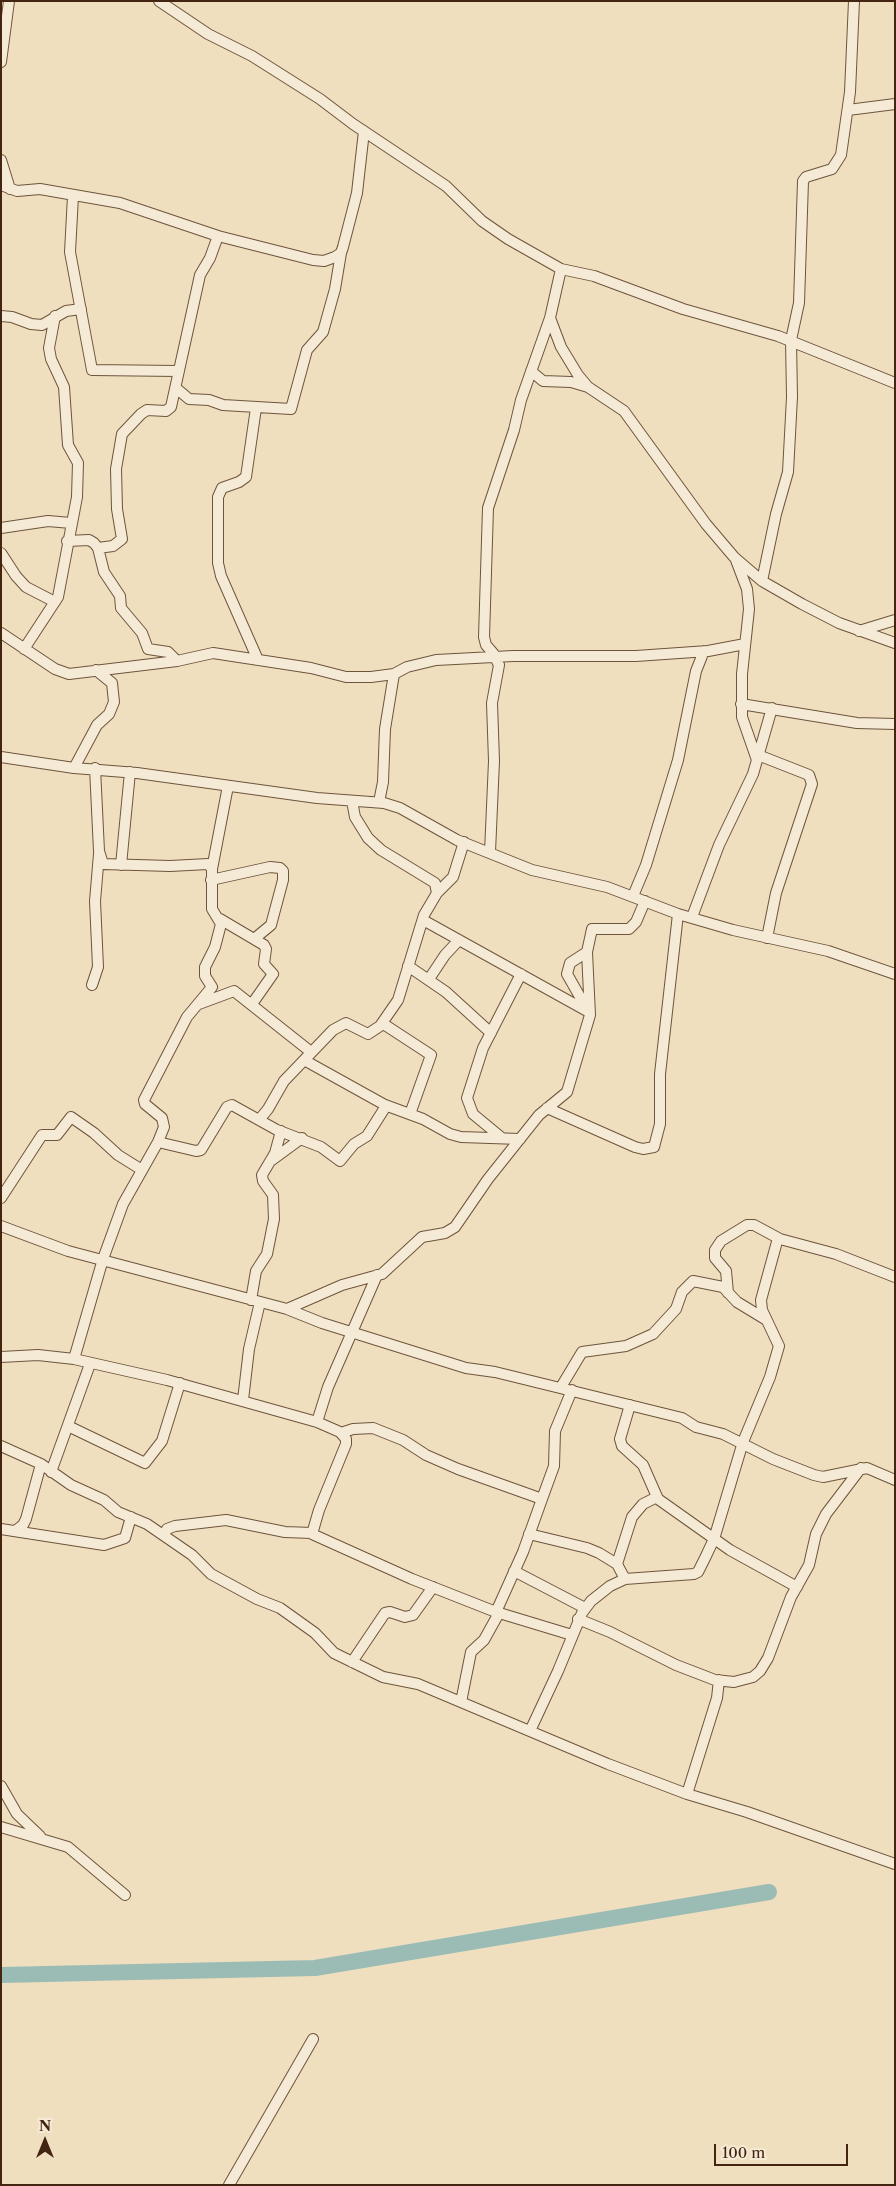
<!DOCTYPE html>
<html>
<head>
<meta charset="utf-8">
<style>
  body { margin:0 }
  #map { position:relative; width:896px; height:2186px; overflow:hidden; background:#f0dfbf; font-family:"Libre Caslon Text",serif }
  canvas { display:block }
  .frame { position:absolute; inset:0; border:2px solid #432511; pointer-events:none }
  .north { position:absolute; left:20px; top:2116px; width:50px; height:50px; -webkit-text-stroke:4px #f5ead5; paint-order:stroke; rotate:0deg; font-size:14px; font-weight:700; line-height:20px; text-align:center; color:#432511 }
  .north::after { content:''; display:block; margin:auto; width:18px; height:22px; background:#432511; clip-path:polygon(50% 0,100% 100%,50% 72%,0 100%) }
  .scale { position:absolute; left:714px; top:2144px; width:134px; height:22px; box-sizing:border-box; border:2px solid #432511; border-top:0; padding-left:6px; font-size:15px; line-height:18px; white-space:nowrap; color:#432511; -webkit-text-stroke:4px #f5ead5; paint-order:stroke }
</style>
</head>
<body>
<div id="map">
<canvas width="896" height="2186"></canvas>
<div class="frame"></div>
<div class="north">N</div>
<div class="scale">100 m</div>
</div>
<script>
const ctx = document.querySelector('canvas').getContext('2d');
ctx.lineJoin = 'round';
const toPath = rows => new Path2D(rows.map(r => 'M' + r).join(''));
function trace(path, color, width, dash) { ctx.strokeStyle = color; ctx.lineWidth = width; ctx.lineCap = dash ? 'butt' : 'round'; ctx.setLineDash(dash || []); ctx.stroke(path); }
trace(toPath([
  [1,1975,315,1968,769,1892]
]), '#9abcb5', 16);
const minor = toPath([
  [159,1,208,34,252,56,320,99,353,124,446,186,482,221,508,239,561,269,594,276,683,309,778,336,895,383],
  [1,62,9,1],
  [848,110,895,104],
  [1,160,10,189],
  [1,185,17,191,40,189,120,203,218,236,313,260,324,261,335,257,341,253,343,247,357,193,364,131],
  [73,196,70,252,92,370,179,371],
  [1,316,12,317,31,324,42,325,66,311,81,309],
  [550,318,561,347,578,375,588,387,624,411,706,524,734,557,762,581,802,604,839,623,895,643],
  [531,371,543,381,571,382,588,387],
  [176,388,189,399,209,400,223,405,291,409,307,350,323,332,335,289,341,253],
  [256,408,246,477,239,482,222,488,218,497,218,563,221,576,258,660],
  [1,528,48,521,71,523],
  [67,541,89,540,94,543,98,548,104,572,120,596,121,608,142,633,148,649,168,652,177,661],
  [98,548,113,546,122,539,117,509,116,469,122,434,141,414,147,410,166,411,171,407,200,275,210,258,218,236],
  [1,553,16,576,26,587,55,602],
  [736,560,747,589,749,609,742,674,742,717,757,760],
  [762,581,776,514,788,472,792,397,791,340,799,303,803,181,806,177,832,169,841,155,850,92,854,1],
  [859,631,895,620],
  [1,633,55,669,69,674,177,661,213,653,311,668,346,677,371,677,394,674,407,667,436,660,513,656,636,656,708,651,745,644],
  [24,649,58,597,77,497,78,463,68,445,64,387,51,359,49,348,55,316],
  [741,704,857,723,895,724],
  [758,755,809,775,812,784,776,893,767,938],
  [1,757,74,768,137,773,317,798,384,803,400,808,457,840,532,870,607,887,678,914,733,930,828,951,895,974],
  [74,768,97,725,109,714,114,702,112,683,96,670],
  [379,802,383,782,385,729,394,674],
  [490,852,494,761,492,703,499,665,493,653,486,645,484,637,488,508,514,430,521,400,550,318,561,269],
  [121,865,130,772],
  [212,869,228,786],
  [211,880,270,867,280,868,283,871,283,880,271,925,254,939],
  [437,893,453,877,464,842],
  [633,896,646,865,678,760,696,671,704,651],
  [692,917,719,845,753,774,772,708],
  [220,919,264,945,266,949,264,964,273,974,252,1004],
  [423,920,587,1011],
  [587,952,570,963,567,974,588,1011],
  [408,966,446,992,491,1033],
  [429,979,445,955,459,940],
  [92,985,98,967,95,901,99,854],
  [199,1004,234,991,311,1052],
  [382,1023,431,1055,410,1114],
  [304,1060,385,1105,423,1119,450,1134,461,1137,520,1139],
  [547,1108,635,1147,643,1149,654,1147,660,1124,660,1074,678,914],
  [259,1120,268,1109,284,1081,333,1030,346,1023,368,1034,380,1026,398,1000,424,915,437,893,435,883,381,850,368,838,355,817,352,801],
  [502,1138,473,1114,467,1098,483,1048,521,974],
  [158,1142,196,1151,201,1150,227,1107,232,1105,277,1130,321,1147,340,1161,354,1144,367,1136,386,1106],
  [272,1160,302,1138],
  [1,1198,42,1135,57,1135,71,1117,94,1133,118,1155,142,1170],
  [1,1226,68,1251,287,1309,322,1323,466,1368,495,1372,682,1418,696,1427,723,1434,773,1459,814,1475,823,1477,867,1468,895,1480],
  [728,1293,726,1271,715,1258,715,1250,721,1241,747,1225,754,1225,780,1239,836,1254,895,1277],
  [251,1300,256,1271,267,1254,274,1219,273,1195,263,1181,262,1175,275,1153,281,1131],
  [287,1309,342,1285,382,1274,422,1237,445,1233,455,1227,488,1179,539,1115,567,1092,590,1015,587,952,592,929,629,929,636,922,645,901],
  [1,1357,38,1355,74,1359,167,1380,317,1422,340,1432,346,1439,346,1444,319,1510,312,1534,412,1579,496,1612,572,1635],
  [74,1359,103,1259,123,1204,158,1142,164,1127,162,1118,145,1104,144,1100,187,1017,212,987,205,976,205,967,215,947,221,924,212,909,212,869,208,864,170,866,103,864,99,851,95,768],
  [561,1387,582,1352,626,1346,653,1334,676,1309,682,1292,693,1281,723,1287,737,1302,765,1319],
  [243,1400,249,1349,260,1302],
  [630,1405,620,1439,622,1446,643,1465,658,1499,730,1550,797,1587],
  [317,1422,328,1387,377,1275],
  [68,1426,145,1463,162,1441,180,1383],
  [341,1433,353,1429,373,1428,403,1440,426,1455,458,1469,542,1499],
  [1,1446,41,1464,71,1485,104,1500,118,1512,147,1524,192,1555,211,1574,257,1599,280,1608,315,1633,334,1653,383,1677,418,1684,608,1764,687,1794,747,1812,895,1864],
  [51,1472,90,1364],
  [1,1529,104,1545,125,1538,131,1517],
  [15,1531,23,1525,26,1519,41,1464],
  [529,1534,587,1548,599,1553,617,1564,625,1579],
  [164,1535,167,1529,175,1526,226,1520,285,1532,312,1533],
  [617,1564,632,1517,643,1504,657,1497],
  [514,1571,585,1608],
  [496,1612,523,1552,542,1499,554,1466,555,1431,572,1390],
  [578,1619,610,1632,676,1665,715,1680,734,1682,753,1677,760,1671,768,1658,791,1597,809,1565,816,1534,826,1514,861,1468],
  [352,1662,385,1613,390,1612,405,1617,413,1615,433,1587],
  [461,1702,471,1652,484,1640,499,1613],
  [530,1731,558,1671,582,1613,591,1601,610,1586,625,1579,694,1574,698,1572,705,1558,714,1539,743,1442,770,1377,779,1346,762,1310,761,1300,778,1238],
  [1,1786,17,1814,40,1836],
  [687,1794,717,1698,719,1680],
  [1,1827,68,1847,125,1895],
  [229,2185,313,2039]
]);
trace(minor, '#6e543c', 12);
trace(minor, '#f5ead5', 10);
</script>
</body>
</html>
